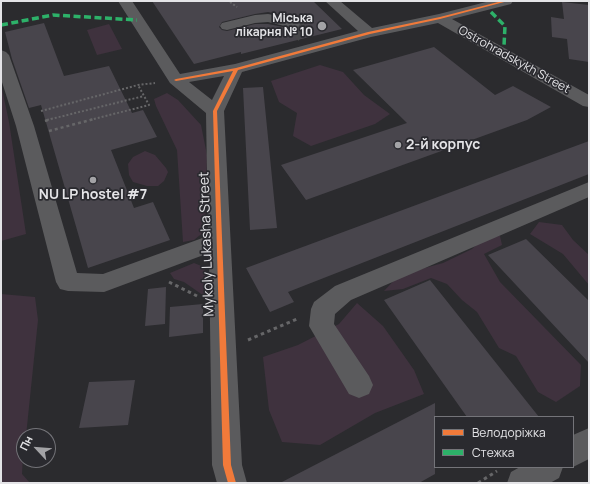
<!DOCTYPE html>
<html>
<head>
<meta charset="utf-8">
<style>
  body { margin:0 }
  #map { position:relative; width:590px; height:484px; overflow:hidden; background:#2b2b2e; font-family:Manrope,sans-serif }
  canvas { display:block }
  .frame { position:absolute; inset:0; border:2px solid #e4e4e7; pointer-events:none }
  .legend { position:absolute; left:434px; top:416px; width:140px; height:52px; box-sizing:border-box; background:#2a2a2f; border:1px solid #747479; margin:0; padding:5px 7px; list-style:none; font-size:12px; color:#e4e4e7 }
  .legend li { display:flex; align-items:center; gap:8px; height:20px }
  .legend b { width:20px; border:1px solid #747479 }
  .north { position:absolute; left:16px; top:428px; width:40px; height:40px; box-sizing:border-box; background:#2a2a2f; border:1px solid #747479; border-radius:50%; rotate:296deg; font-size:11px; font-weight:700; line-height:16px; text-align:center; color:#e4e4e7 }
  .north::after { content:''; display:block; margin:auto; width:14px; height:18px; background:#a3a3a6; clip-path:polygon(50% 0,100% 100%,50% 72%,0 100%) }
</style>
</head>
<body>
<div id="map">
<canvas width="590" height="484"></canvas>
<div class="frame"></div>
<ul class="legend">
<li><b style="height:5px;background:#f17a3a"></b>Велодоріжка</li>
<li><b style="height:5px;background:#2db169"></b>Стежка</li>
</ul>
<div class="north">Пн</div>
</div>
<script>
const ctx = document.querySelector('canvas').getContext('2d');
ctx.lineJoin = 'round';
function paint(path, color) { ctx.fillStyle = color; ctx.fill(path, 'evenodd'); }
const toPath = rows => new Path2D(rows.map(r => 'M' + r).join(''));
function trace(path, color, width, dash) { ctx.strokeStyle = color; ctx.lineWidth = width; ctx.lineCap = dash ? 'butt' : 'round'; ctx.setLineDash(dash || []); ctx.stroke(path); }
function write(font, color, halo, rows, align = 'center') {
  ctx.font = font + ' Manrope,sans-serif'; ctx.lineWidth = 3.5; ctx.setLineDash([]); ctx.textBaseline = 'middle'; ctx.strokeStyle = halo; ctx.fillStyle = color; for (const [text, x, y, turn = 0] of rows) {
    ctx.save(); ctx.translate(x, y); ctx.rotate((+turn || 0) * Math.PI / 180); ctx.textAlign = isNaN(turn) ? turn : align; if (halo) ctx.strokeText(text, 0, 0); ctx.fillText(text, 0, 0); ctx.restore();
  }
}
paint(toPath([
  [109,24,122,49,97,55,87,30],
  [320,65,343,72,364,95,390,114,375,124,311,146,293,136,297,113,279,102,271,81],
  [1,84,9,122,26,234,1,241],
  [167,93,178,100,201,125,207,155,205,231,194,240,183,242,177,150,156,106,154,99],
  [145,151,155,155,166,168,168,172,164,181,158,186,147,186,133,182,129,175,128,164,133,157],
  [539,222,562,225,573,240,589,255,589,285,563,254,530,234],
  [500,236,502,245,484,254,500,282,581,365,580,386,556,402,538,392,516,356,499,348,477,312,462,300,447,284,431,278,403,289,384,291,399,275,443,263,472,249,484,237],
  [194,263,204,267,207,280,207,298,184,282,174,279,170,273],
  [1,294,35,297,38,320,26,436,24,436,22,474,30,483,1,483],
  [357,303,383,326,414,370,424,394,375,413,320,445,282,442,269,410,263,357,298,345,339,324]
]), '#3f323e');
paint(toPath([
  [152,1,313,1,342,29,241,54,241,52,194,64],
  [268,12,292,17,299,20,301,25,298,28,293,29,268,24,255,24,227,31,222,30,219,27,222,22,255,14],
  [562,2,589,5,589,62,569,59,567,39,552,37,551,17,564,19],
  [44,23,64,76,109,66,132,113,143,110,157,137,111,150,134,208,153,202,170,240,88,268,41,105,29,108,12,59,5,32],
  [434,47,495,95,513,86,551,107,527,120,306,200,281,165,407,123,353,70],
  [263,87,277,228,250,230,243,88],
  [589,141,589,174,288,292,294,302,270,312,246,268],
  [526,239,589,301,589,363,488,255],
  [430,280,539,417,467,417,384,300],
  [166,287,165,324,145,326,148,289],
  [203,304,203,333,169,337,170,307],
  [135,380,128,425,79,428,89,382],
  [435,403,435,474,419,483,280,483]
]), '#48454c');
trace(toPath([
  [293,24,304,35]
]), '#47474a', 16, [16, 8]);
trace(toPath([
  [230,2,237,7],
  [41,111,138,85,155,83],
  [47,120,144,96],
  [90,120,149,105,138,85]
]), '#666668', 2, [2, 2]);
trace(toPath([
  [45,121,51,119],
  [49,131,94,119]
]), '#666668', 2.5, [3, 3]);
trace(toPath([
  [169,282,197,296],
  [248,340,297,319],
  [478,483,497,471]
]), '#666668', 3, [3.5, 3.5]);
paint(toPath([
  [118,1,132,1,180,74,235,64,358,31,325,1,340,1,372,28,439,14,490,1,513,1,511,4,452,19,589,95,589,107,583,106,438,23,371,37,242,72,224,111,242,465,247,483,217,483,212,465,209,253,104,292,68,291,60,289,56,282,16,126,1,79,1,50,6,52,9,55,34,126,77,273,103,274,208,236,206,113,170,83,118,1],
  [224,76,212,100,189,82,224,76],
  [268,14,291,18,298,21,300,24,298,27,293,28,268,22,255,23,227,30,222,29,220,26,222,23,255,15,268,14],
  [589,182,589,197,351,300,335,314,334,324,369,376,373,385,369,394,359,398,349,394,309,326,311,309,314,302,335,286,589,182],
  [589,428,589,459,573,467,573,435,589,428],
  [520,467,563,467,559,478,550,483,507,483,511,472,520,467]
]), '#5b5b5d');
trace(toPath([
  [491,12,505,26,504,46],
  [1,25,53,15,137,20]
]), '#2db169', 3.5, [7, 3.5]);
paint(toPath([
  [502,1,508,1,440,19,370,34,238,70,217,111,231,465,236,483,228,483,223,465,213,111,233,71,176,81,174,80,176,79,236,68,368,32,440,17,502,1]
]), '#f17a3a');
for (const [x, y, r, color] of [
  [322,26,5,"#a3a3a6"],
  [398,145,4,"#a3a3a6"],
  [93,180,4,"#a3a3a6"]
]) { const dot = new Path2D(); dot.arc(x, y, r, 0, 2 * Math.PI); ctx.fillStyle = color; ctx.fill(dot); trace(dot, '#2a2a2f', 1.5); }
write('bold 12px', '#e4e4e7', '#2a2a2f', [
  ["Міська",313,19],
  ["лікарня № 10",313,33]
], 'right');
write('12px', '#e4e4e7', '#2a2a2f', [
  ["Ostrohradskykh Street",514,60,29]
]);
write('bold 14px', '#e4e4e7', '#2a2a2f', [
  ["2-й корпус",406,145],
  ["NU LP hostel #7",93,195,"center"]
], 'left');
write('14px', '#e4e4e7', '#2a2a2f', [
  ["Mykoly Lukasha Street",207,244,-92]
]);
</script>
</body>
</html>
